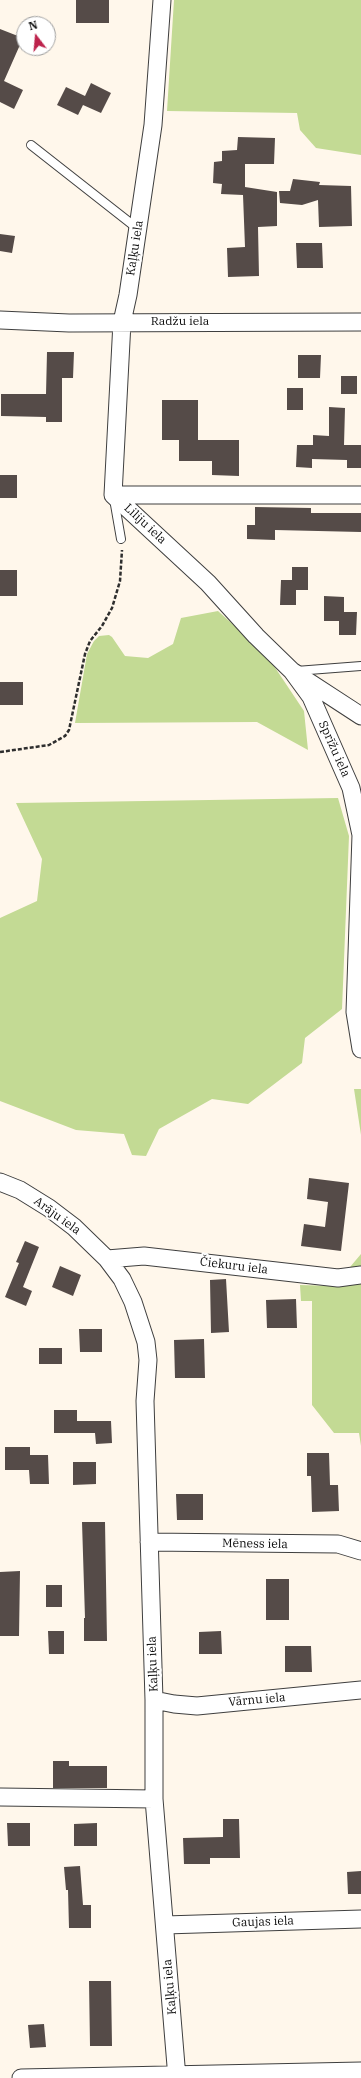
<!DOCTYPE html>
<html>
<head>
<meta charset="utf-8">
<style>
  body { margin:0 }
  #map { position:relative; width:361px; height:2078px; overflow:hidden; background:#fff7eb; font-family:"IBM Plex Serif",serif }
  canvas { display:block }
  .north { position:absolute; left:16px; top:16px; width:40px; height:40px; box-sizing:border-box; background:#fff; border:1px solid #9e9e9e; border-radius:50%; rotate:344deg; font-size:11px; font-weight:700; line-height:16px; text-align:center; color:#0c0c0c }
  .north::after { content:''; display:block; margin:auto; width:14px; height:18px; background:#bd234c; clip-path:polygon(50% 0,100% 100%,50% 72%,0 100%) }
</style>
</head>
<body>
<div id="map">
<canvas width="361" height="2078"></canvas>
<div class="north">N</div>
</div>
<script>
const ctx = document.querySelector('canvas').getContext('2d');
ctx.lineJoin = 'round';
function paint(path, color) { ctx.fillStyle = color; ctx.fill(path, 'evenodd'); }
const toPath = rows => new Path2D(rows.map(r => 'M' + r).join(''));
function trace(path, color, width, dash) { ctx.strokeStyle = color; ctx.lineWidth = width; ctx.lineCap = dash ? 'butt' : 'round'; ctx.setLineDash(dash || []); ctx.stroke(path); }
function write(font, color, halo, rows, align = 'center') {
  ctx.font = font + ' "IBM Plex Serif",serif'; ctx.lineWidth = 4; ctx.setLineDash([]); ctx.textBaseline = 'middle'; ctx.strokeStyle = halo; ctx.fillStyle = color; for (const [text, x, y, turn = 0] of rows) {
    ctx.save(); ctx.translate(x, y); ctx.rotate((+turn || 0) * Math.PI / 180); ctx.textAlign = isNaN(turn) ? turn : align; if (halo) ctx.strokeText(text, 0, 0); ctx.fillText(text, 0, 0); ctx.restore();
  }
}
paint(toPath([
  [174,0,361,0,361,155,316,148,300,130,297,113,167,111],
  [218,611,266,654,304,711,308,750,257,722,75,723,87,654,94,641,99,636,109,635,112,637,125,656,148,658,173,644,181,618],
  [338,798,349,836,342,1009,305,1038,302,1063,248,1104,212,1099,159,1129,146,1156,132,1155,124,1134,76,1130,0,1101,0,918,37,901,42,859,16,803],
  [354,1089,361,1089,361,1135],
  [361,1254,361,1446,359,1433,334,1433,312,1405,312,1301,301,1301,300,1285,334,1286]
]), '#c3da94');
paint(toPath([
  [76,0,109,0,109,23,76,23],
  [0,29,23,38,4,81,23,90,14,109,0,102],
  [91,83,111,93,101,113,83,105,78,115,57,105,66,87,85,96],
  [238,137,275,138,274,164,245,164,245,187,277,192,277,226,258,227,259,276,228,277,227,248,245,247,243,195,221,194,222,184,213,183,214,162,222,161,222,151,237,150],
  [293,179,320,182,319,185,351,186,352,226,319,227,318,200,302,205,280,203,279,191,290,191],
  [0,234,15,236,12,253,0,251],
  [296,243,322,243,323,268,297,268],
  [47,352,74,352,73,378,62,378,62,422,46,422,46,417,1,416,1,394,46,394],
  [298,355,321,355,320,378,298,378],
  [341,376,357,376,357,394,341,394],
  [287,388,303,388,303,410,287,410],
  [162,400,198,400,198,440,239,440,239,476,212,475,212,461,179,461,179,440,162,440],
  [329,407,345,408,344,445,361,445,361,468,347,468,347,460,312,459,312,468,296,467,297,445,313,445,313,435,329,436],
  [0,475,17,475,17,498,0,498],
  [255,507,311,508,311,513,361,513,361,532,275,530,275,540,247,539,247,525,255,525],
  [292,567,308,567,308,590,296,590,296,605,280,605,281,580,292,580],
  [0,570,17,570,17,596,0,596],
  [324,596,344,597,344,612,357,612,356,635,339,635,339,621,324,621],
  [0,682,23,682,23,705,0,705],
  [309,1178,349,1183,341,1251,301,1246,304,1224,325,1227,328,1202,307,1199],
  [25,1241,39,1247,23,1287,32,1291,26,1306,5,1297,19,1263,16,1262],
  [60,1266,81,1275,73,1296,52,1287],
  [226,1279,229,1332,211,1333,210,1280],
  [296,1299,297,1328,267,1328,266,1300],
  [79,1329,102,1329,102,1352,80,1352],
  [204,1339,205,1378,175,1378,174,1340],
  [39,1348,62,1348,62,1364,39,1364],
  [54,1410,77,1410,77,1421,111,1421,112,1443,96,1444,95,1433,54,1433],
  [5,1447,30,1447,30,1455,48,1455,49,1484,30,1484,29,1470,5,1470],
  [307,1453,329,1453,330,1485,338,1485,339,1511,312,1512,311,1476,307,1476],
  [73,1462,96,1462,96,1484,73,1485],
  [176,1494,203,1494,203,1520,177,1520],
  [82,1522,105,1522,107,1641,84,1641,84,1618,85,1618],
  [20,1571,19,1636,0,1636,0,1572],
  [266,1579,289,1579,289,1620,266,1620],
  [46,1585,62,1585,62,1607,46,1607],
  [48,1631,64,1631,64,1654,49,1654],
  [221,1631,222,1654,199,1654,199,1632],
  [285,1646,311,1646,312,1672,285,1672],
  [53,1761,69,1761,69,1766,107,1766,107,1788,53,1788],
  [223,1819,239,1819,240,1858,210,1858,210,1864,184,1864,183,1838,223,1837],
  [7,1823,30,1823,30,1846,8,1846],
  [97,1823,97,1846,74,1846,74,1824],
  [80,1866,83,1905,91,1905,91,1928,69,1928,68,1890,66,1890,64,1867],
  [361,1871,361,1894,348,1894,347,1872],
  [89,1981,111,1981,112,2046,90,2046],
  [44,2024,46,2047,30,2048,28,2025]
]), '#554b48');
const lane = toPath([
  [31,145,138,229],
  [114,499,121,539],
  [296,671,361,666]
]);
const street = toPath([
  [0,320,69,323,361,322],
  [113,495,122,322,128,295,153,125,162,0],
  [113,495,208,583,256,636,292,671,361,716],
  [113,495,361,495],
  [292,671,311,697,351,788,361,835,355,1012,361,1049],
  [0,1182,20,1190,49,1208,74,1227,107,1259,122,1279,133,1302,146,1342,148,1360,145,1401,154,1700,154,1799,177,2078],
  [107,1259,144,1256,338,1278,361,1275],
  [149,1542,338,1544,361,1551],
  [154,1700,174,1704,197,1706,361,1690],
  [0,1797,154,1799],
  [165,1925,361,1919],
  [21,2078,361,2071]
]);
trace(lane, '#3f3f3f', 10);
trace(street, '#3f3f3f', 19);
trace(toPath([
  [0,752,49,745,65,736,69,730,85,654,90,641,102,626,112,608,120,581,122,550]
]), '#2e2e2e', 2.5, [4, 2]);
trace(lane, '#fff', 8);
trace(street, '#fff', 17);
write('12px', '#0c0c0c', '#fff', [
  ["Kaļķu iela",135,248,-81],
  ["Radžu iela",180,322],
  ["Liliju iela",145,524,43],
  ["Sprīžu iela",334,749,66],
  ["Arāju iela",57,1216,36],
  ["Čiekuru iela",234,1266,7],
  ["Mēness iela",255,1544,1],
  ["Kaļķu iela",153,1664,-92],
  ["Vārnu iela",257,1700,-5],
  ["Gaujas iela",263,1922,-2],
  ["Kaļķu iela",170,1987,-95]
]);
</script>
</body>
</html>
